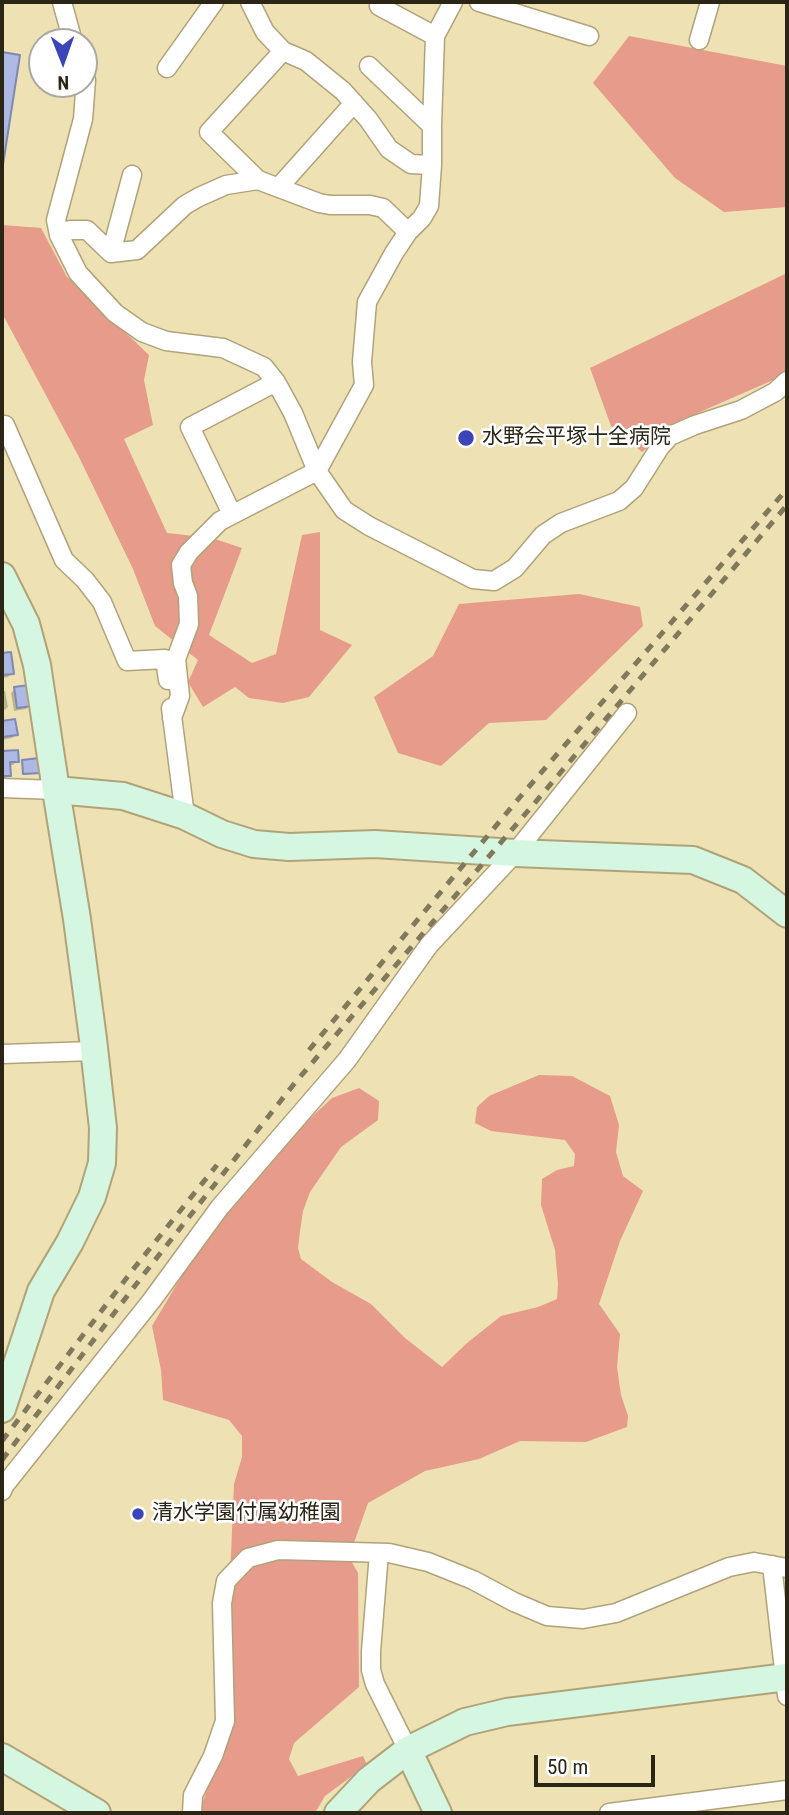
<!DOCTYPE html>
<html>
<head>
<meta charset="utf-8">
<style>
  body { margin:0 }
  #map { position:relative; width:789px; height:1815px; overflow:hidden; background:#eee1b4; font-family:"Roboto Condensed",sans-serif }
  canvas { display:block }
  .frame { position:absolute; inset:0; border:4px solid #2a2514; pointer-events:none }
  .north { position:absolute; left:28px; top:28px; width:70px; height:70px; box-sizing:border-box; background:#fff; border:2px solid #aaa8a1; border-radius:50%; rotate:179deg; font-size:19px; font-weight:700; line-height:28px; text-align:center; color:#2a2514 }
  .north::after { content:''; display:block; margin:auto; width:24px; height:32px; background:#3b44b8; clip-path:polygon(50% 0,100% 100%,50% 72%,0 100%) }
  .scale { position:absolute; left:534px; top:1755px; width:121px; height:32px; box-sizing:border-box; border:4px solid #2a2514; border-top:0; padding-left:9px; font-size:21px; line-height:24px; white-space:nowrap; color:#2a2514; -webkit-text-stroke:5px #fff; paint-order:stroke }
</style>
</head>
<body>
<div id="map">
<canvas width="789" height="1815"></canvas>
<div class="frame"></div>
<div class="north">N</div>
<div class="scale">50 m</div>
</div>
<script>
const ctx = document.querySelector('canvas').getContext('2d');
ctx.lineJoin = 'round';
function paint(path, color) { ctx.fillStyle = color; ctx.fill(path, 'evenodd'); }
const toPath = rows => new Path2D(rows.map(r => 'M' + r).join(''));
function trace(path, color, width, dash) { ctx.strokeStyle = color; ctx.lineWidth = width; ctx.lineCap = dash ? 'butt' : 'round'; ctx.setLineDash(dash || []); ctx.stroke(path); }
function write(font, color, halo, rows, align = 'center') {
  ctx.font = font + ' "Roboto Condensed","Noto Sans JP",sans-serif'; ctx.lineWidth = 5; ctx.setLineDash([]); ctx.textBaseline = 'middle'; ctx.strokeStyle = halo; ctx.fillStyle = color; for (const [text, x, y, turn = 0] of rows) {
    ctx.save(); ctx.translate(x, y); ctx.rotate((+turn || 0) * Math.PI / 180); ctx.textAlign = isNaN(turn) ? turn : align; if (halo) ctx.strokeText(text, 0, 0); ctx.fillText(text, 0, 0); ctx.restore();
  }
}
paint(toPath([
  [629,36,787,66,787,207,724,212,675,178,593,83],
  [2,225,41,228,67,277,149,355,144,380,153,425,124,439,167,533,212,538,242,548,209,635,252,663,276,654,302,535,320,532,320,630,352,645,309,697,283,703,249,698,235,687,203,707,188,682,198,660,155,626,133,569,79,457,2,313],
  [787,273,787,374,684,419,642,452,611,426,590,368],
  [579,594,640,607,643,626,546,720,489,723,441,766,398,753,374,697,433,656,459,604],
  [539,1075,572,1076,610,1096,619,1125,616,1152,623,1176,643,1191,620,1241,599,1304,620,1334,617,1367,621,1395,628,1416,627,1427,586,1442,520,1441,479,1459,425,1471,368,1503,349,1557,358,1573,359,1687,294,1743,289,1759,298,1776,363,1756,367,1765,325,1796,315,1813,199,1813,230,1724,229,1601,234,1484,242,1457,242,1436,229,1420,163,1400,161,1370,152,1326,206,1235,290,1137,332,1098,359,1088,379,1101,378,1120,341,1147,310,1192,303,1211,300,1231,298,1248,301,1259,332,1282,371,1304,405,1338,442,1367,467,1343,501,1316,538,1307,557,1299,558,1284,555,1250,541,1205,542,1179,557,1170,574,1166,575,1154,565,1140,491,1131,475,1123,477,1107,489,1096]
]), '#e79b8b');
paint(toPath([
  [2,54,18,56,2,160],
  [9,654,12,673,8,677,2,678,2,655],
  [15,689,30,705,26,709,14,711,11,693],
  [2,691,5,691,8,707,2,712],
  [14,721,16,734,12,738,2,740,2,723],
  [2,752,17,752,17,761,13,765,8,765,9,775,5,779,2,779]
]), '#0003');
const building = toPath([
  [2,52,20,55,2,171,2,52],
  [11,652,14,674,2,675,2,653,11,652],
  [29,685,32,706,17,708,14,687,29,685],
  [15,719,18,735,2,737,2,721,15,719],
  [18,750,19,762,10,762,11,776,2,776,2,751,18,750],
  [39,758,41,773,23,774,22,760,39,758]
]);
paint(building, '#adb9e2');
trace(building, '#7f89b1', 2);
const street = toPath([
  [62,2,73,42],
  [250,2,265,32,283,51,306,61,343,91,368,119,389,149,411,164,432,165],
  [479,2,589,36],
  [379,6,435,36],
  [699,40,710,2],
  [283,51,209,132,258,180,319,203,330,205,370,205,383,208,408,232],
  [369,66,432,126],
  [167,68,214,2],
  [84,75,86,80,83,119,56,220,59,235,78,273,115,313,142,332,166,341,223,348,264,367,276,382,293,413,317,471,344,510,369,526,473,579,494,581,515,568,543,535,561,523,619,501,634,488,660,447,670,436,695,425,741,410,775,392,787,381],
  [279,187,354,103],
  [59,235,70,230,87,230,111,253,137,250,185,205,199,197,226,185,258,180],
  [111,253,132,175],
  [2,426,5,425,64,560,85,580,102,602,127,661,165,659,168,680],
  [232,514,190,427,276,382],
  [171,708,185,816],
  [172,718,180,696,176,659,189,624,188,596,183,583,181,565,189,552,220,521,317,471,364,385,362,362,367,302,394,253,408,232,422,218,429,206,432,165,432,126,435,36,453,2],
  [2,788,56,790],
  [2,1054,94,1051],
  [2,1491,4,1486,152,1300,220,1207,347,1060,429,945,515,853,627,713],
  [379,1553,371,1651,371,1670,375,1684,408,1750],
  [772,1565,787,1696],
  [192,1813,193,1795,213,1756,225,1721,222,1603,226,1581,248,1558,278,1550,389,1553,428,1562,473,1580,514,1602,547,1616,583,1619,616,1613,729,1567,754,1562,787,1568],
  [609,1813,787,1790]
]);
const secondary = toPath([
  [2,576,26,624,37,665,56,790,77,919,93,1039,103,1128,102,1163,92,1197,70,1242,41,1291,2,1409],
  [56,790,123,796,185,816,222,834,254,844,289,847,375,844,515,853,693,860,743,880,787,914],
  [408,1750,438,1813],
  [2,1757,97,1813],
  [338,1813,369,1780,408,1750,465,1722,507,1712,787,1677]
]);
trace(street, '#b0a379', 21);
trace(secondary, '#b0a379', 30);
trace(street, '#fff', 18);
trace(secondary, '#d5f6e0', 26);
trace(toPath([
  [309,1050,520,797,787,489],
  [2,1441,135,1267,217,1165],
  [2,1460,144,1274,294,1084,533,805,787,505]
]), '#81795b', 5, [9, 9]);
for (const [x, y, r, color] of [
  [466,438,9,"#3b44b8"],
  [138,1514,7,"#3b44b8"]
]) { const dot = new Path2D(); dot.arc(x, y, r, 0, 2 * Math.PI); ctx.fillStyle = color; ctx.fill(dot); trace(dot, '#fff', 2.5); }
write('21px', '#2a2514', '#fff', [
  ["水野会平塚十全病院",482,438],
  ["清水学園付属幼稚園",152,1514]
], 'left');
</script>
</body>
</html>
